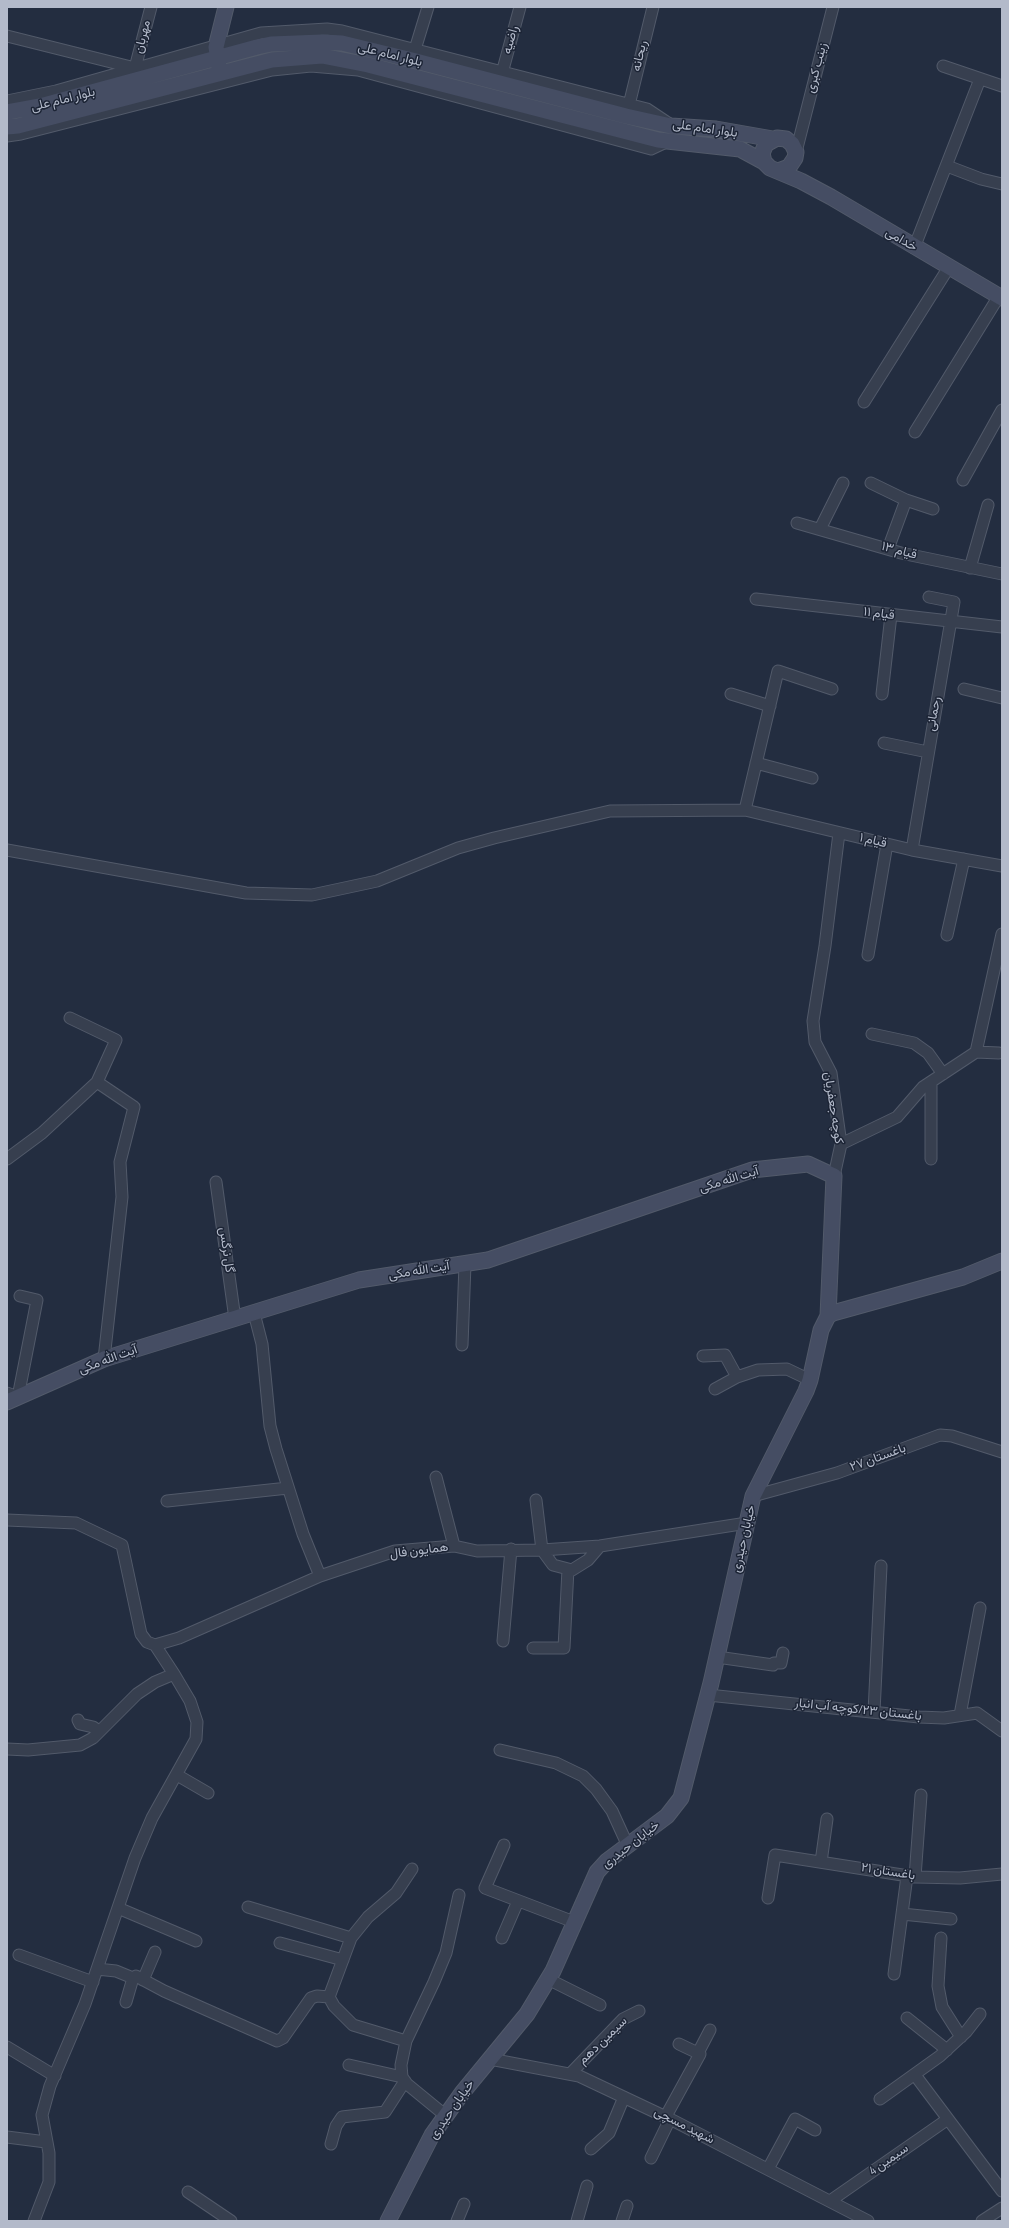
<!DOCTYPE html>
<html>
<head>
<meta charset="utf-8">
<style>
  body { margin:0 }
  #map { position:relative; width:1009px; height:2228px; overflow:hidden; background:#232d40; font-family:"Sofia Sans Condensed",sans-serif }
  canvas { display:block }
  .frame { position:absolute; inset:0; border:8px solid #b3baca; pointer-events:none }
</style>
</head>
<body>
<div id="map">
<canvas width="1009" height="2228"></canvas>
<div class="frame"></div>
</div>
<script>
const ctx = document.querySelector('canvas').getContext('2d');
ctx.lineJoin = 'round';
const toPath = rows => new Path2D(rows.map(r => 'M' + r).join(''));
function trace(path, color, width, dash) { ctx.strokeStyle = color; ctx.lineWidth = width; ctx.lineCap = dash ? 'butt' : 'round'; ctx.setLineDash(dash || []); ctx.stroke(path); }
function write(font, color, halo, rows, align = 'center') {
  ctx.font = font + ' "Sofia Sans Condensed",Vazirmatn,sans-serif'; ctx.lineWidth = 3; ctx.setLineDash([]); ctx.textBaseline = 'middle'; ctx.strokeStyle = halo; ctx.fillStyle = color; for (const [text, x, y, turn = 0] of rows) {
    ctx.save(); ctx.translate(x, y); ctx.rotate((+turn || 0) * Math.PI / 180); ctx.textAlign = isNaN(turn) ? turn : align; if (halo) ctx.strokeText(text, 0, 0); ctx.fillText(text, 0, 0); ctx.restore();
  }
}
const street = toPath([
  [7,36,135,68,151,7],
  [413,56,428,7],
  [943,66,1002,86],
  [502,73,520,7],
  [7,101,56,91,261,33,327,29,342,31,647,109,668,123],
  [629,105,653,7],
  [7,136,21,134,272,70,311,66,358,70,651,149,668,141],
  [796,152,833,7],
  [947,166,981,179,1002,184],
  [914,248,980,79],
  [864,402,949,267],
  [915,432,999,296],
  [963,480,1002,410],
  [871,483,906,500,933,509],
  [797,523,901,553,1002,574],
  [820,529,843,483],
  [888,549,906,500],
  [970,568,988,505],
  [756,599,1002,627],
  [964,689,1002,698],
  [731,694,770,706],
  [882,694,891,615],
  [884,743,928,752],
  [756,763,812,778],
  [745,810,778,671,832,689],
  [7,850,246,893,312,895,377,881,458,848,494,838,610,811,745,810,912,850,1002,866],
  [912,850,954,602,929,597],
  [947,935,964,859],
  [868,955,887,844],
  [70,1018,116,1040,97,1082],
  [872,1034,914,1043,928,1053,943,1074],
  [976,1052,999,1053],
  [841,1144,897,1117,923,1087,976,1052,1002,934],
  [7,1159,42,1133,97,1082,134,1107,120,1162,122,1197,104,1359],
  [931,1159,931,1082],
  [834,1176,841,1144,831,1073,815,1042,813,1021,825,946,839,833],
  [216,1182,235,1319],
  [254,1313,262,1344,270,1426,276,1449,303,1534,320,1576],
  [462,1345,465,1264],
  [703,1356,725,1355,737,1377],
  [715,1389,737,1377,758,1370,787,1369,810,1380],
  [7,1393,18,1397,37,1300,20,1296],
  [436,1477,454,1546],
  [753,1496,837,1473,940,1435,952,1436,1002,1452],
  [536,1500,542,1550,553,1565,572,1570,588,1560,600,1546],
  [167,1501,288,1488],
  [7,1520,76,1523,122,1545,141,1634,147,1642,155,1645,174,1674,155,1682,137,1694,93,1738,80,1745,28,1750,7,1749],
  [503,1641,511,1549],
  [155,1645,179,1638,320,1576,395,1551,454,1546,477,1551,542,1550,600,1546,747,1523],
  [533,1648,564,1648,568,1569],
  [717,1657,773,1665,774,1663,781,1663,783,1653],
  [708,1695,919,1717,944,1718,977,1713,1002,1731],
  [874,1712,881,1566],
  [960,1715,980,1608],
  [78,1720,80,1724,93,1727,99,1731],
  [500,1750,556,1763,583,1776,596,1789,612,1811,628,1846],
  [177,1775,208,1793],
  [504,1845,485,1888,574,1922],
  [821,1862,827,1819],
  [915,1877,921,1795],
  [768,1898,775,1855,915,1877,960,1878,1002,1874],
  [248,1907,351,1938],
  [118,1908,196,1941],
  [902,1914,951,1919],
  [502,1938,518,1901],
  [941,1938,938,1986,942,2007,961,2037],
  [280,1943,343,1960],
  [19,1955,93,1982],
  [97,1969,116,1971,133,1978,136,1976,164,1991,277,2041,283,2038,311,1998,317,1996,329,1997,351,1938,368,1917,396,1893,412,1869],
  [894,1974,907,1876],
  [548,1979,600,2005],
  [143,1980,155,1952],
  [329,1997,334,2006,353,2025,406,2041],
  [126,2002,133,1978],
  [907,2018,947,2050],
  [7,2047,55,2076],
  [698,2053,710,2030],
  [490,2059,579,2076,670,2119,868,2221],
  [349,2065,402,2077],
  [570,2074,623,2019,639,2011],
  [915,2075,1002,2191],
  [880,2099,940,2056,966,2032,980,2014],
  [446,2116,407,2084,402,2077,401,2065,406,2041,434,1982,446,1953,459,1895],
  [666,2116,700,2054,679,2044],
  [7,2137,46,2142],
  [331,2144,336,2126,342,2117,385,2112,405,2081],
  [591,2149,609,2133,624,2097],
  [651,2158,670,2119],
  [768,2169,795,2119,815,2130],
  [188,2192,231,2221],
  [830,2201,948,2119],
  [34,2221,49,2182,49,2153,42,2115,50,2086,85,2004,135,1858,152,1818,196,1739,197,1722,190,1701,174,1674],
  [457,2221,464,2204],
  [577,2221,587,2186],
  [622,2221,627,2206],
  [982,2221,1002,2208]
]);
const secondary = toPath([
  [219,68,216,47,226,7],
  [7,112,40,106,257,47,271,44,322,42,342,43,412,60,626,116,671,126,716,129,773,139],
  [7,127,18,126,272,60,322,56,368,65,658,140,740,149,764,162],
  [778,171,789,167,795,158,796,152,792,144,786,139,777,138,766,144,762,153,764,162,770,168,801,181,831,197,1002,298],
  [7,1402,104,1359,359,1280,488,1260,752,1170,808,1164,834,1176,828,1316],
  [388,2221,432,2135,462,2093,527,2014,553,1971,597,1872,607,1861,667,1816,681,1798,711,1683,753,1496,806,1391,810,1380,821,1330,828,1316,833,1313,963,1277,1002,1261]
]);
trace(street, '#525a6a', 13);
trace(secondary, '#525a6a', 17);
trace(street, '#373f4f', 11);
trace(secondary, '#454d63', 15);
write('13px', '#b3baca', '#1c2435', [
  ["مهربان",143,37,-76],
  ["راضیه",511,40,-74],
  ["بلوار امام علی",390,55,14],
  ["ریحانه",640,56,-77],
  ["زینب کبری",817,68,-75],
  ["بلوار امام علی",63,100,-14],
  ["بلوار امام علی",705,129,8],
  ["خدامی",901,240,30],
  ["قیام ۱۳",899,551,15],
  ["قیام ۱۱",879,614,7],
  ["رحمانی",934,714,-80],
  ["قیام ۱",873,841,13],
  ["کوچه جعفریان",833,1108,81],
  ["آیت الله مکی",729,1180,-17],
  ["گل نرگس",226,1250,82],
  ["آیت الله مکی",419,1271,-9],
  ["آیت الله مکی",108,1360,-20],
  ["باغستان ۲۷",878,1458,-20],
  ["خیابان حیدری",744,1539,-77],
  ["همایون فال",419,1551,-7],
  ["باغستان ۲۳/کوچه آب انبار",858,1710,6],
  ["خیابان حیدری",631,1845,-38],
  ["باغستان ۲۱",888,1872,9],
  ["سیمین دهم",603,2041,-44],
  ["خیابان حیدری",452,2110,-55],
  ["شهید مسچی",684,2126,27],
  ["سیمین 4",889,2160,-35]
]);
</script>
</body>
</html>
